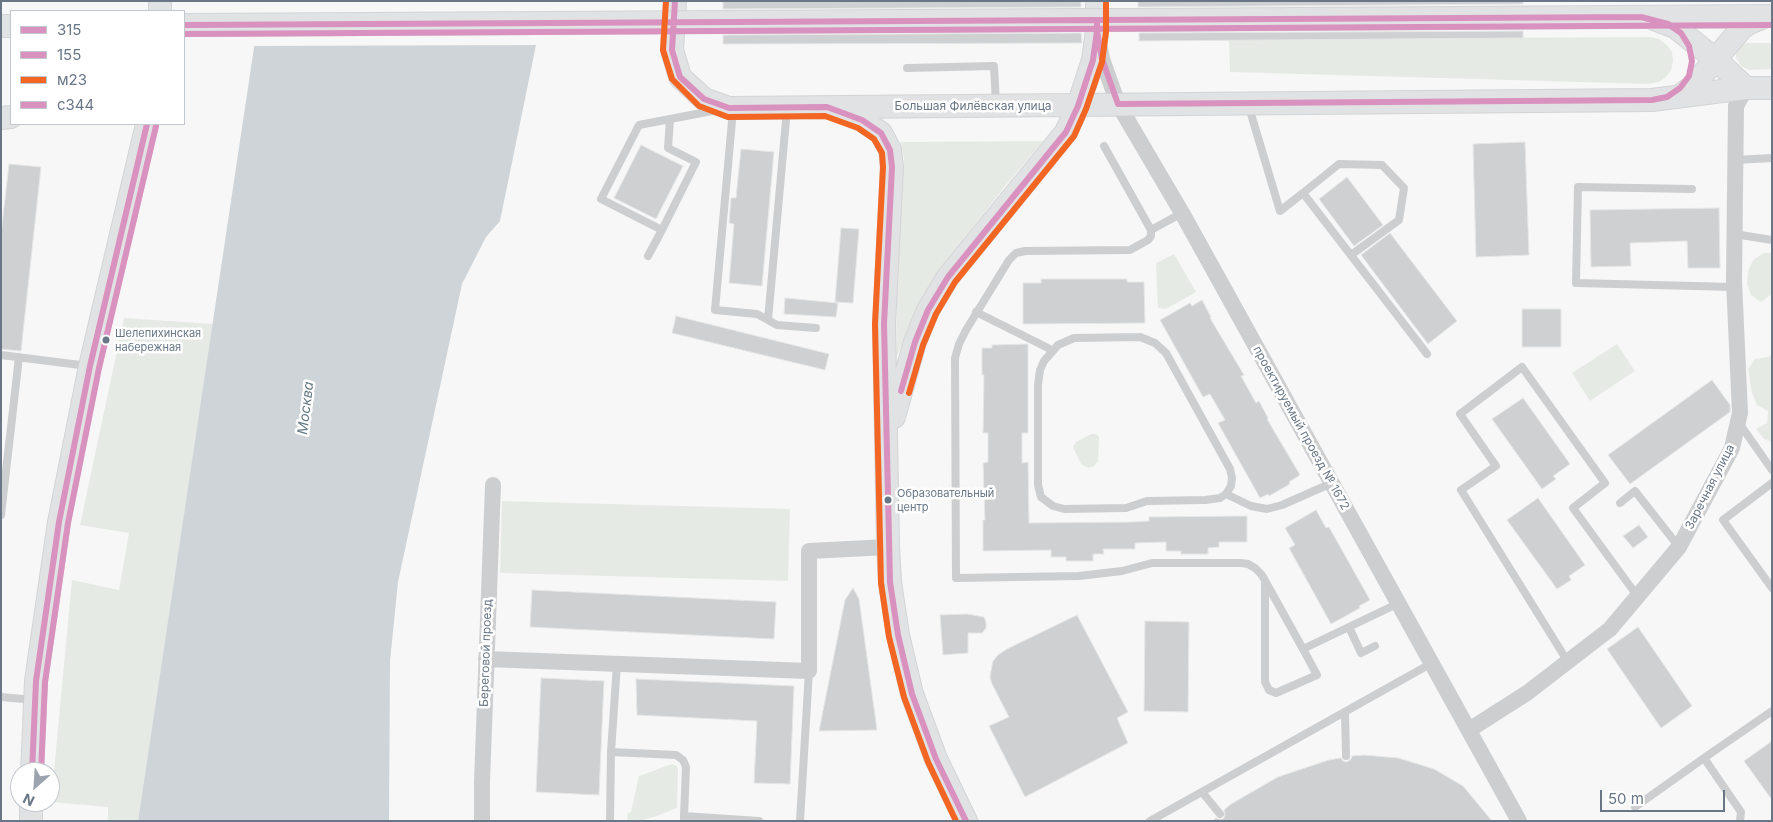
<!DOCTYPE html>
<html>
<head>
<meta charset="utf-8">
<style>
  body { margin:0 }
  #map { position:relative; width:1773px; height:822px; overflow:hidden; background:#f7f7f7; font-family:Inter,sans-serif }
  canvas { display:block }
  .frame { position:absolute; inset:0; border:2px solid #687686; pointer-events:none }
  .legend { position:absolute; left:10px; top:10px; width:175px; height:115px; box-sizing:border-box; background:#fff; border:1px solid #c3c8cf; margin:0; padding:6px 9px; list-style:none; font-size:15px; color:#687686 }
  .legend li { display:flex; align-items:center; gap:10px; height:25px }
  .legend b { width:25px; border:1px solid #c3c8cf }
  .north { position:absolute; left:10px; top:762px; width:50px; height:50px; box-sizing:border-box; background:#fff; border:1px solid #c3c8cf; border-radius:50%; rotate:206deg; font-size:14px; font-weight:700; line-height:20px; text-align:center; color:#687686 }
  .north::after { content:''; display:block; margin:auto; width:18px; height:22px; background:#9aa3ae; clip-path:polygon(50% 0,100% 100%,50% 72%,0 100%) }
  .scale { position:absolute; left:1600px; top:790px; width:125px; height:22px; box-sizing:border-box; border:2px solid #687686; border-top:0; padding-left:6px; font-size:15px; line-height:18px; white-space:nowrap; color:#687686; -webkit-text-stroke:4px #fff; paint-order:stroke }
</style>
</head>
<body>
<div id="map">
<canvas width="1773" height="822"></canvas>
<div class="frame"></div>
<ul class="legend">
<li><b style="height:6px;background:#d991bf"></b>315</li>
<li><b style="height:6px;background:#d991bf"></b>155</li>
<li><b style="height:6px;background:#f26522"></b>м23</li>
<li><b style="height:6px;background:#d991bf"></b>с344</li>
</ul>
<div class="north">N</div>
<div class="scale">50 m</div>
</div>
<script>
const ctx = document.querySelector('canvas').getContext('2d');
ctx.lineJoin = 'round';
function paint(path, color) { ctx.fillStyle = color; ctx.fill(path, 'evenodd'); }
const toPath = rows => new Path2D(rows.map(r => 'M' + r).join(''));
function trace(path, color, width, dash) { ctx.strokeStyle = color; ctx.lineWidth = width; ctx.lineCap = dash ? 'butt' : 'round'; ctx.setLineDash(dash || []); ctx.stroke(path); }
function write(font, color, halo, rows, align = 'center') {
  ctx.font = font + ' Inter,sans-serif'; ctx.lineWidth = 5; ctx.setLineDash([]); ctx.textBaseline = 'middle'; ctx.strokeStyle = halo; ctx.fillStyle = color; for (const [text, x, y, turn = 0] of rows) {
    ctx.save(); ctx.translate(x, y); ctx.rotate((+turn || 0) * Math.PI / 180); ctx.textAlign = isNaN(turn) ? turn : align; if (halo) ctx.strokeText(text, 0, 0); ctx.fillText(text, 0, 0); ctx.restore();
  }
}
paint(toPath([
  [1650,37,1659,39,1667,45,1672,52,1673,61,1671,70,1666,77,1659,82,1649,84,1230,72,1229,39],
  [1746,43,1772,43,1772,69,1750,70,1741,66,1736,58,1736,53,1739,48],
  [1043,141,1006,185,945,263,921,298,896,359,897,281,904,158,900,142],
  [1764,253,1772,253,1772,294,1761,302,1751,295,1747,284,1748,271,1753,260],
  [1174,254,1196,292,1166,309,1158,308,1156,263],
  [124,318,213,324,138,821,108,821,108,807,51,802,72,580,119,590,129,533,80,525],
  [1617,344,1635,371,1590,401,1572,373],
  [1772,354,1772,442,1764,439,1756,429,1767,423,1768,411,1757,405,1752,393,1748,369,1755,359,1768,357],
  [1091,434,1096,434,1099,437,1098,461,1094,466,1088,468,1081,464,1073,447,1076,442],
  [502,501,790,509,788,581,500,573],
  [672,764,677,766,678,769,677,808,657,816,640,821,627,821,628,813,631,812,639,776]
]), '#e6eae5');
paint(toPath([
  [261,1,545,1,500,221,486,237,462,284,398,582,390,661,389,821,138,821]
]), '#ced4d8');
paint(toPath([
  [259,1,548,1,539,45,252,46]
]), '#f7f7f7');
const building = toPath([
  [723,1,1081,1,1081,7,723,9,723,1],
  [1138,1,1523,1,1523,4,1138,7,1138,1],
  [1523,31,1523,38,1139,41,1139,33,1523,31],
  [1081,33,1082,43,723,44,723,35,1081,33],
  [1525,142,1529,255,1476,257,1473,144,1525,142],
  [641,145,683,166,656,219,614,198,641,145],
  [741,149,774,152,762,286,729,283,734,224,729,223,731,198,736,198,741,149],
  [9,164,41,167,21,351,1,349,1,234,9,164],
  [1347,177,1383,225,1354,246,1319,199,1347,177],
  [1719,208,1720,268,1688,268,1687,241,1630,243,1631,266,1591,267,1590,210,1719,208],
  [841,228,859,229,853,303,835,302,841,228],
  [1390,233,1457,321,1428,344,1361,255,1390,233],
  [1041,279,1127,279,1127,282,1144,282,1145,323,1023,324,1023,283,1041,283,1041,279],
  [785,298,838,303,836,317,784,314,785,298],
  [1202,300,1211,317,1210,318,1244,375,1241,376,1256,403,1259,401,1268,418,1267,419,1300,475,1289,482,1290,484,1269,496,1268,494,1260,498,1218,423,1225,420,1210,394,1203,397,1160,320,1190,303,1192,306,1202,300],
  [1522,309,1561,309,1561,347,1522,347,1522,309],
  [676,316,829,354,825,370,672,333,676,316],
  [1028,344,1028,433,1022,433,1022,463,1028,462,1029,523,1133,522,1149,521,1149,517,1247,516,1247,542,1219,542,1219,547,1208,548,1208,554,1181,554,1181,551,1166,551,1166,542,1135,543,1135,549,1103,549,1104,554,1093,554,1093,561,1066,561,1066,557,1051,557,1051,550,983,551,983,520,985,520,983,463,988,462,988,433,983,433,984,375,982,375,982,348,992,348,992,345,1028,344],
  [1712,380,1730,405,1730,412,1630,484,1608,455,1712,380],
  [1523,398,1570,464,1553,476,1556,479,1542,489,1492,419,1523,398],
  [1538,498,1585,565,1569,576,1571,580,1557,589,1507,520,1538,498],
  [1316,510,1326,528,1329,527,1370,600,1359,606,1360,608,1331,624,1289,548,1295,545,1285,528,1316,510],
  [1639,525,1648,537,1633,548,1623,536,1639,525],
  [853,588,859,599,877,730,819,731,845,600,853,588],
  [532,590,776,602,774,639,530,627,532,590],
  [967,614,984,617,986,622,986,628,982,633,968,633,968,653,943,655,940,615,967,614],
  [1077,615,1128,712,1117,718,1128,743,1025,797,989,726,1009,717,992,684,990,677,991,671,993,661,998,655,1007,649,1077,615],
  [1145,621,1189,622,1188,712,1144,711,1145,621],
  [1638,627,1692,706,1661,728,1607,649,1638,627],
  [541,678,604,681,599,795,536,792,541,678],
  [636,679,794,686,790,784,754,783,757,721,637,715,636,679],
  [1772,741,1772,800,1744,761,1772,741],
  [1364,755,1398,758,1434,769,1463,786,1492,821,1212,821,1216,818,1218,819,1223,819,1225,816,1224,810,1231,804,1278,777,1329,760,1341,758,1343,761,1347,762,1351,759,1352,756,1364,755]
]);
paint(building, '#ced0d1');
trace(building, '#e6e6e6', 1);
const secondary = toPath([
  [675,1,672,50,680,77,704,99,729,108,1652,100,1746,88,1772,88],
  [160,11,160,1],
  [1654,19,1675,27,1715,59,1746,88],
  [1139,20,1772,16],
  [723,22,1081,20],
  [1,26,11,26],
  [1678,97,1692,87,1741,29,1749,23,1764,17],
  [838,110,862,120,881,133,890,150,892,167,884,324,888,547,890,582,898,635,912,694,936,759,966,821],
  [1,118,11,117],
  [894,417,915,342,928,310,948,277,1066,132,1078,106,1093,60,1097,31,1097,1],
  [32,772,36,681,59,522,90,366,147,124],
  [31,821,31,802]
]);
trace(secondary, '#d3d4d5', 24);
trace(toPath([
  [907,68,994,66,996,104],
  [733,110,715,310,757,314,777,325,816,328],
  [1251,114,1280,211,1303,193,1427,354],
  [1104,146,1151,230,1182,213],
  [1735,160,1772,158],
  [1692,189,1578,187,1576,283,1734,287],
  [1303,193,1339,164,1382,165,1404,188,1399,220,1351,255],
  [662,230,696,162,668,148,670,119],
  [1151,230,1151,236,1148,240,1130,250,1025,251,1016,253,1009,260,966,330,959,344,955,358,956,578,1079,576,1122,571,1152,563,1241,563,1248,564,1255,568,1261,574,1263,577,1303,649,1317,675,1276,693,1269,690,1265,682,1265,581],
  [1734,234,1772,240],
  [648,256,662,230,601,199,639,125,717,110],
  [976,312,1052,350],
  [768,320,787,109],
  [1140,337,1155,343,1166,353,1230,469,1232,478,1231,486,1226,494,1220,498,1205,500,1147,501,1126,508,1064,509,1053,506,1041,497,1038,485,1038,385,1040,370,1044,361,1058,345,1074,338,1140,337],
  [1,355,88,366],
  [1739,423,1772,470],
  [1772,483,1723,520,1772,588],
  [1226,494,1251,506,1267,509,1282,505,1332,483],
  [1620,503,1635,491,1679,547],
  [1,515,19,357],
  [1349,627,1361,653,1375,646],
  [1303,649,1399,603],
  [1568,662,1461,490,1496,466,1460,414,1522,367,1605,483,1573,508,1638,597],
  [1,697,34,700],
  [1345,713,1346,756],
  [611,752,676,755,683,760,686,767,684,816],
  [1202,792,1220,814],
  [1635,807,1704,758],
  [684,819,684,816,759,821],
  [610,821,611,752,617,664],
  [800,821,809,671],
  [1150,821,1432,663],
  [1740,821,1741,812,1704,758,1772,711]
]), '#cdced0', 8);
trace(toPath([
  [1099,43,1102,59,1118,104,1182,213,1519,821],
  [486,659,809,671,809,551,888,547],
  [1469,730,1527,693,1610,629,1679,547,1732,448,1740,413,1734,281,1736,106,1746,88],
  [482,821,482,782,493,485]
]), '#cdced0', 16);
trace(secondary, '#e1e2e3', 22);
const secondaryBridge = toPath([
  [1081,20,1139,20],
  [184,25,723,22]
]);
trace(secondaryBridge, '#d3d4d5', 24, []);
trace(secondaryBridge, '#e1e2e3', 22);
trace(toPath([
  [675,1,672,50,680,77,704,99,729,108,827,107,862,120,881,133,890,150,892,167,884,324,890,582,898,635,912,694,936,759,966,821],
  [1641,17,1668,24,1681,33,1689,46,1692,61,1689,76,1680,88,1667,97,1652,100,1118,104,1102,59,1097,31,1097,20,1641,17],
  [184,25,1097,20],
  [901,391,915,342,928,310,948,277,1066,132,1078,106,1093,60,1097,31]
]), '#d991bf', 6);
trace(toPath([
  [184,34,1772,25],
  [41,772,45,682,68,523,99,368,156,126]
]), '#d991bf', 6);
trace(toPath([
  [666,1,663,50,672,79,699,106,728,117,825,116,858,128,874,139,882,153,883,167,875,324,881,583,889,637,904,697,928,762,956,821],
  [909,393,923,345,936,314,955,282,1074,136,1086,109,1102,62,1106,32,1106,1]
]), '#f26522', 6);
trace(toPath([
  [32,772,36,681,59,522,90,366,147,124]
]), '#d991bf', 6);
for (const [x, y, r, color] of [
  [106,340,4.5,"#687686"],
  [888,500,4.5,"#687686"]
]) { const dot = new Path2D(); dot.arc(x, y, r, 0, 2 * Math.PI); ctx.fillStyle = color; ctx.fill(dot); trace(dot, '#fff', 2); }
write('11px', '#687686', '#fff', [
  ["Шелепихинская",115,334],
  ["набережная",115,348],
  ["Образовательный",897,494],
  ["центр",897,508]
], 'left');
write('12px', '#687686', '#fff', [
  ["Большая Филёвская улица",973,106],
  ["проектируемый проезд № 1672",1301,428,61],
  ["Заречная улица",1710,487,-63],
  ["Береговой проезд",486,653,-88]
]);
write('italic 14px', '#637782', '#fff', [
  ["Москва",306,408,-83]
]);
</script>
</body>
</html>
